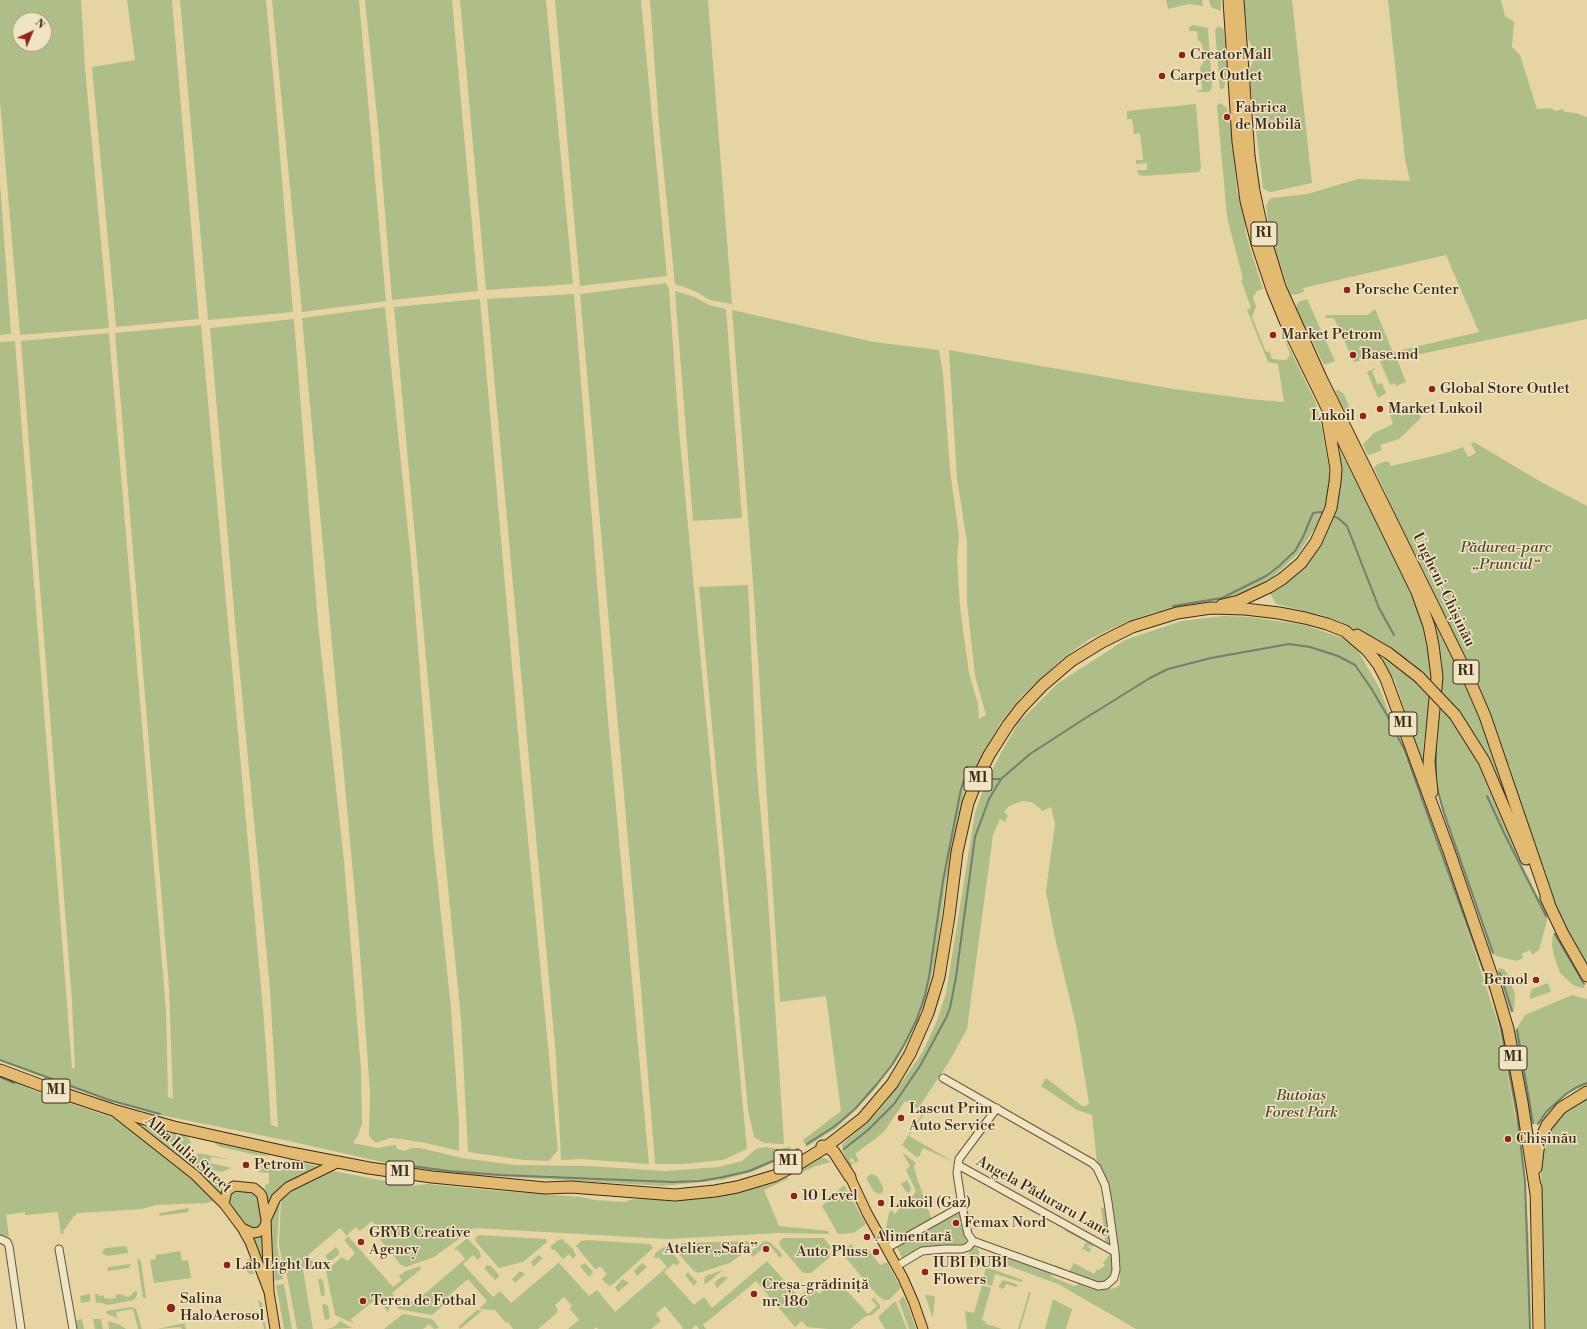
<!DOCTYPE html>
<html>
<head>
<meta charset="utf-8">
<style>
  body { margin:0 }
  #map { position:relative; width:1587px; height:1329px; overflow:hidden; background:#e6d5a2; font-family:"Libre Bodoni",serif }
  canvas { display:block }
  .north { position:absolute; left:12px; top:12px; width:40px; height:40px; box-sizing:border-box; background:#efe4c3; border:1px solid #a9997f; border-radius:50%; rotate:44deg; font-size:11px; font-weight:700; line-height:16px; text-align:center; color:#402919 }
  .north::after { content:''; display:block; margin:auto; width:14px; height:18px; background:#8f2418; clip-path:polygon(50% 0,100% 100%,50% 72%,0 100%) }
</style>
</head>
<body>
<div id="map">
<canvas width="1587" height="1329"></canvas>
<div class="north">N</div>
</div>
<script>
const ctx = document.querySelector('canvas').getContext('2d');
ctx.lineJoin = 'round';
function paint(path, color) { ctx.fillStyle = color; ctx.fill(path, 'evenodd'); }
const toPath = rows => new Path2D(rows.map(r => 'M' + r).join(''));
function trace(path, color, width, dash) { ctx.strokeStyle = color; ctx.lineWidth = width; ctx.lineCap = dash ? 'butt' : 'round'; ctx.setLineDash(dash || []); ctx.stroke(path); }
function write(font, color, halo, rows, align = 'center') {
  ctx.font = font + ' "Libre Bodoni",serif'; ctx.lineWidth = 3; ctx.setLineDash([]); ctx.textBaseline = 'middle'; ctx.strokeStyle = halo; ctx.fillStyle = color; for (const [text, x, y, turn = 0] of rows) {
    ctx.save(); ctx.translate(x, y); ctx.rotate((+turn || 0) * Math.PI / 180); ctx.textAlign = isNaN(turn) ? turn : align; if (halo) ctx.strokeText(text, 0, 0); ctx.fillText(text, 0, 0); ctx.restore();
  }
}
paint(toPath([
  [0,0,81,0,85,68,109,328,20,335,0,101],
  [20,20,44,20,44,44,20,44],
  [127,0,172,0,199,319,116,327,92,67,135,60],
  [180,0,266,0,276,107,293,312,208,320],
  [272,0,359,0,386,301,302,312],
  [365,0,452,0,478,291,392,300,378,126],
  [460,0,546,0,573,284,486,290],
  [555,0,641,0,667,276,580,286],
  [650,0,708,0,732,304,710,300,695,291,675,284,659,125],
  [1166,0,1202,0,1203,6,1189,4,1168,9],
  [1209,0,1221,0,1221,11,1211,7],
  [1244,0,1292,0,1312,183,1271,192,1267,191,1263,188,1249,72,1253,61,1253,48,1248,39],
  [1388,0,1501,0,1505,16,1514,22,1512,47,1520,55,1537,109,1550,108,1556,111,1562,109,1565,112,1576,113,1587,117,1587,319,1397,359,1406,382,1396,386,1395,383,1390,385,1378,357,1354,362,1334,318,1326,318,1325,315,1368,315,1375,309,1393,352,1479,332,1446,255,1303,288,1304,292,1294,295,1290,294,1275,248,1268,220,1266,206,1269,200,1272,198,1307,194,1358,179,1410,181,1405,159],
  [1193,25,1208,28,1212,88,1209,92,1197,92,1197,91,1202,90,1200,68,1203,63,1204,54,1202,44,1198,40,1197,31,1189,31,1189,27],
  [1218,26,1223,28,1224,31,1227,73,1224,88,1222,89,1220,89,1215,30],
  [1220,103,1227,108,1228,114,1225,115,1226,120,1231,125,1237,191,1244,212,1246,235,1263,289,1257,291,1253,297,1256,307,1252,317,1266,352,1269,351,1272,359,1286,360,1290,355,1284,337,1315,401,1320,419,1329,468,1329,484,1324,509,1316,527,1298,554,1272,578,1242,594,1217,601,1178,607,1152,613,1124,623,1090,639,1063,658,1020,698,1001,722,966,784,945,886,936,958,924,1004,910,1036,898,1058,875,1089,850,1115,835,1129,806,1147,803,1140,841,1111,826,996,780,1002,753,582,732,310,874,342,939,350,943,374,950,470,959,536,957,560,960,607,969,673,978,704,979,719,986,715,975,676,967,602,967,542,957,479,949,350,1174,389,1249,399,1284,402,1278,364,1268,362,1247,310,1251,308,1241,280,1243,279,1227,217,1217,105],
  [1196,104,1201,168,1199,172,1143,176,1139,175,1137,170,1147,170,1147,163,1136,164,1136,160,1143,160,1140,133,1134,134,1132,119,1127,119,1127,111],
  [0,182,11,334,0,335],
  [666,283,669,289,679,430,747,1149,723,1160,683,1164,655,1164,640,977,580,294],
  [675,291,695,297,709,305,726,309,742,518,693,521],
  [574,294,608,720,649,1164,581,1159,561,1160,556,1057,487,299],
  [480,299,520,756,558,1150,549,1161,524,1160,468,1152,461,1019,434,746,394,307],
  [1307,299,1335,361,1324,365,1296,308,1298,302],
  [385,307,412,570,433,840,451,1008,459,1123,459,1151,426,1143,401,1139,390,1138,376,1143,369,1136,370,1092,359,939,302,318],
  [294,319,318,624,344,861,361,1069,362,1124,358,1135,353,1143,378,1148,393,1145,396,1145,397,1149,405,1151,411,1148,420,1148,462,1158,515,1165,589,1166,665,1171,718,1167,742,1161,756,1149,765,1147,779,1149,789,1147,794,1153,752,1172,721,1180,663,1186,459,1174,400,1166,289,1141,155,1114,78,1090,0,1061,0,342,15,341,72,1068,75,1069,72,1001,21,341,109,333,166,1010,168,1097,173,1099,169,987,115,333,201,325,264,1020,271,1125,278,1127,270,989,236,633,210,328],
  [1373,369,1376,369,1372,371,1377,384,1382,383,1386,393,1378,398,1367,372],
  [1338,390,1344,394,1351,412,1348,418,1335,391],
  [1415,405,1421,418,1399,439,1380,445,1382,450,1370,455,1367,454,1363,444,1374,433,1393,424,1390,415,1399,411,1401,416,1410,413,1408,407],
  [1474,442,1541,482,1587,506,1587,968,1567,934,1540,865,1514,789,1510,767,1505,760,1470,669,1427,578,1399,522,1374,468,1377,464,1386,461,1387,462,1389,462,1391,466,1446,453,1463,447,1468,457,1476,453,1471,444],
  [1339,452,1341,452,1407,584,1419,613,1427,644,1433,684,1411,662,1383,644,1339,621,1321,615,1276,604,1270,593,1306,565,1316,551,1330,526,1338,501,1341,473],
  [1419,583,1445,636,1487,734,1512,812,1442,693,1442,663,1436,636],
  [748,585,757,772,767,885,784,1144,764,1143,754,1137,748,1110,699,587],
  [1223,616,1250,617,1304,625,1343,638,1357,649,1380,689,1453,886,1498,1023,1523,1158,1529,1240,1531,1329,1136,1329,1058,1284,995,1261,989,1249,992,1250,991,1253,998,1256,1000,1252,1050,1271,1052,1277,1074,1286,1082,1283,1100,1290,1115,1288,1120,1285,1120,1269,1119,1252,1107,1183,1104,1173,1097,1164,1092,1115,1077,1110,1041,1086,1046,1078,1082,1106,1086,1106,1089,1103,1076,1025,1055,938,1046,891,1055,824,1051,807,1043,811,1032,802,1022,801,1009,806,1004,812,1008,815,1005,822,1000,819,993,835,967,1029,950,1060,918,1109,905,1101,884,1132,855,1154,859,1161,855,1163,852,1158,850,1158,850,1161,854,1163,850,1167,842,1150,842,1144,877,1113,904,1079,923,1051,936,1023,946,993,975,813,985,784,1002,751,1019,722,1058,683,1125,640,1181,621],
  [1381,657,1414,681,1431,698,1424,742,1423,765,1395,681],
  [1439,707,1451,719,1481,766,1519,858,1548,917,1539,950,1532,955,1530,950,1522,954,1523,958,1517,961,1496,956,1491,952,1436,789,1434,750],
  [1553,933,1554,933,1585,988,1582,988,1573,985,1560,973,1554,956,1552,945],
  [1499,968,1504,969,1508,975,1515,994,1514,1011,1513,1012,1510,1011,1497,971],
  [1548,983,1551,991,1550,992,1530,999,1530,995,1532,989],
  [1572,995,1587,999,1587,1085,1565,1095,1555,1104,1538,1125,1532,1123,1530,1103,1515,1031,1525,1015],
  [0,1076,40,1093,116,1119,203,1187,216,1200,207,1203,156,1205,142,1209,78,1213,73,1217,65,1229,63,1230,64,1234,61,1234,58,1212,25,1215,25,1212,6,1215,9,1237,0,1235],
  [1587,1098,1587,1329,1546,1329,1541,1173,1544,1144,1553,1126,1566,1111],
  [926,1108,928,1108,909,1136,954,1162,923,1148,919,1157,916,1157,902,1145],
  [132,1122,186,1136,191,1141,189,1154,197,1155,198,1153,233,1160,211,1157,210,1163,232,1168,221,1172,213,1170,212,1176,222,1181,221,1196],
  [213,1142,269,1155,269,1156,257,1155,220,1147],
  [902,1152,916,1163,914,1166,917,1178,932,1220,893,1241,886,1228,889,1213,891,1210,895,1214,908,1198,913,1196,916,1191,906,1170,910,1166],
  [818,1158,825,1158,831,1162,816,1166,796,1175,792,1172],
  [283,1161,294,1161,322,1167,308,1173,266,1209,265,1185,269,1183,269,1173,258,1172,259,1167],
  [333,1171,412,1186,427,1184,488,1190,581,1197,595,1200,624,1202,634,1199,674,1200,731,1194,771,1184,787,1176,788,1179,764,1190,779,1226,828,1231,829,1234,778,1233,667,1239,474,1228,434,1257,406,1267,401,1265,378,1237,375,1232,379,1228,372,1221,360,1231,356,1227,347,1235,393,1287,402,1280,399,1276,406,1271,420,1266,421,1269,392,1293,394,1296,388,1312,377,1298,350,1320,354,1322,353,1323,335,1315,326,1271,342,1257,348,1261,355,1253,344,1240,348,1237,340,1228,308,1255,315,1263,314,1268,303,1269,313,1329,297,1329,285,1265,283,1265,279,1244,281,1202,282,1198,291,1190],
  [871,1174,877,1176,883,1187,883,1192,880,1194,874,1192,867,1180,867,1177],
  [907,1180,911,1188,910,1192,907,1193,901,1184],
  [844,1185,866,1224,854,1233,838,1234,822,1206],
  [235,1190,253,1192,259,1197,261,1223,257,1228,253,1230,246,1226,230,1204,230,1194],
  [280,1198,277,1245,283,1279,275,1281,270,1223,271,1216],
  [189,1208,188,1212,159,1216,160,1213],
  [1101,1208,1105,1208,1111,1242,1110,1246,1105,1245,1106,1243],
  [956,1213,961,1215,966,1238,966,1244,920,1248,902,1258,896,1245],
  [1066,1229,1094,1245,1092,1247,1087,1245,1087,1246,1091,1249,1089,1253,1084,1249,1081,1251,1086,1242,1065,1231],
  [261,1235,266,1266,265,1273,259,1253,253,1238],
  [478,1235,546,1239,547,1242,523,1262,499,1268,476,1242,475,1239],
  [783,1238,824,1238,831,1247,827,1251,831,1256,811,1273,803,1273,780,1246,779,1242],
  [466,1239,468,1239,480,1252,481,1257,478,1260,473,1255,463,1264,493,1297,500,1291,511,1303,563,1259,554,1249,553,1250,550,1247,557,1241,562,1239,572,1248,576,1255,573,1259,569,1254,559,1263,589,1296,597,1290,615,1312,667,1267,658,1257,656,1259,654,1257,656,1252,664,1247,669,1249,680,1262,676,1266,674,1263,664,1272,694,1305,704,1297,712,1308,767,1261,799,1297,808,1289,811,1285,819,1294,836,1279,868,1314,877,1306,871,1299,874,1298,880,1305,880,1308,872,1315,866,1316,850,1329,828,1329,807,1327,802,1321,795,1327,756,1281,703,1325,706,1329,699,1329,696,1325,692,1329,682,1329,683,1328,665,1306,656,1314,661,1321,651,1329,598,1329,596,1327,594,1329,568,1329,579,1320,571,1310,569,1310,572,1306,564,1297,555,1305,558,1310,557,1313,538,1329,513,1329,508,1322,506,1323,495,1310,479,1309,487,1301,468,1279,444,1300,446,1303,432,1315,398,1309,396,1304,406,1295,413,1304,465,1259,457,1249,456,1250,454,1249],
  [587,1240,650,1244,653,1248,612,1285,609,1286,602,1279,607,1274,600,1266,597,1269,594,1268,576,1246,581,1241],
  [747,1241,750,1243,750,1248,730,1263,698,1273,694,1271,676,1251,677,1246,683,1243],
  [764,1241,770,1242,781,1253,782,1256,780,1258,770,1246,766,1246,753,1257,751,1255,752,1251],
  [851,1244,861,1256,869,1250,880,1265,887,1262,901,1288,889,1300,884,1300,877,1295,844,1256,844,1250],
  [125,1246,127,1247,128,1253,107,1256,102,1253,104,1249,106,1248],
  [336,1247,339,1251,339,1254,332,1260,329,1261,325,1256],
  [974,1247,977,1248,979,1251,979,1264,973,1262,968,1254],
  [180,1251,182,1261,188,1260,191,1278,154,1283,150,1260,156,1259,156,1255],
  [1110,1254,1113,1261,1112,1276,1106,1282,1099,1283,1054,1267,1055,1265,1069,1271,1074,1263,1094,1274,1097,1269,1099,1270,1105,1265,1103,1263],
  [538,1255,543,1258,533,1267,531,1262],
  [137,1258,141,1261,146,1298,143,1298],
  [247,1259,250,1259,254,1274,250,1274,247,1272,246,1262],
  [585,1263,593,1272,589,1277,580,1266],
  [642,1263,647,1267,637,1276,634,1271],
  [131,1264,129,1268,107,1271,108,1267],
  [487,1265,491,1266,498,1274,499,1277,495,1280,484,1268],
  [986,1267,1023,1280,1023,1281,1021,1282,995,1274,992,1286,982,1283],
  [723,1270,706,1284,704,1283,705,1277,708,1275],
  [519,1272,522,1272,525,1274,515,1283,512,1279],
  [688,1272,697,1282,694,1286,685,1275],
  [723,1276,728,1278,717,1288,715,1285,715,1282],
  [318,1279,321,1279,323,1280,325,1294,324,1296,321,1296],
  [623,1279,629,1283,618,1292,615,1287],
  [1003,1280,1016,1284,1018,1286,1016,1287,1006,1284,1004,1289,998,1287],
  [284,1284,292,1329,284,1329,276,1285],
  [982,1285,991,1288,982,1320,986,1322,986,1324,1002,1329,967,1329,965,1311,974,1313],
  [137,1291,137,1295,134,1300,107,1305,102,1303,96,1303,95,1294,98,1294,99,1296,104,1295,104,1298,111,1299,116,1298,115,1295,121,1294,127,1297,130,1296,134,1292],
  [1029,1292,1031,1292,1020,1329,1018,1329],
  [90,1294,90,1301,81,1303,80,1296],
  [925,1295,935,1296,933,1316,932,1316],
  [903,1296,907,1303,916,1329,909,1329,899,1301],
  [1053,1299,1072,1309,1066,1329,1045,1329],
  [258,1300,262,1303,266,1329,264,1329],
  [894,1302,896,1302,898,1307,907,1329,885,1329,879,1319,879,1316],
  [325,1304,328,1306,330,1318,325,1320,322,1305],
  [132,1307,136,1309,142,1329,138,1329,133,1309,116,1312,117,1318,106,1313,106,1311],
  [477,1310,482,1311,460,1329,458,1327],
  [403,1314,431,1319,434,1321,439,1328,434,1329,429,1324,423,1329,384,1329],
  [82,1319,84,1329,77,1329,76,1323,77,1320],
  [93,1319,101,1319,103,1329,95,1329],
  [108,1321,120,1325,126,1329,109,1329],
  [340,1321,352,1328,327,1329,334,1327],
  [185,1323,186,1329,182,1329,181,1327,157,1329]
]), '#afbe89');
trace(toPath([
  [1332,516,1338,518,1347,526,1379,608,1394,635],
  [1173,606,1222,598,1266,576,1278,567,1295,551,1303,537,1313,513,1320,512,1324,513],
  [1436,748,1436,779],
  [989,779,1001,779,1030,754,1084,719,1150,678,1168,669,1211,658,1289,644,1310,647,1338,656,1355,665,1371,688,1388,717,1404,749,1492,994,1500,1024,1517,1115,1525,1181,1530,1329],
  [1437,788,1444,813,1493,953],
  [1487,796,1504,833,1546,916],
  [1555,934,1584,984],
  [1500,973,1512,1011],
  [1517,1030,1533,1123],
  [0,1060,109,1100,160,1114],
  [0,1077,14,1083],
  [1538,1124,1547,1111,1566,1094,1577,1087,1587,1083],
  [807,1144,835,1126,855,1109,876,1085,892,1065,905,1043,917,1019,925,995,929,977,943,881,961,789,964,780,969,780],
  [844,1149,868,1130,894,1104,920,1066,946,1018,950,1008,956,977,975,837,989,799,1001,779],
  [795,1151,798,1149],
  [396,1164,449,1171,501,1175,672,1182,700,1181,723,1177,749,1171,787,1155]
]), '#747f6c', 2);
const minor = toPath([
  [943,1078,1092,1163,1097,1168,1105,1185,1108,1202,1115,1252,1116,1270,1114,1278,1106,1285,1098,1286,973,1241,968,1234,962,1206],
  [958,1165,1115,1252],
  [0,1239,7,1242,9,1246,21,1329],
  [887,1248,962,1206,957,1173,959,1159,997,1108],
  [59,1249,73,1329],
  [897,1266,922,1251,944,1249,962,1249,968,1247,973,1241]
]);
const major = toPath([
  [115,1112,195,1175,224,1204,242,1228,250,1242,269,1292],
  [850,1177,867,1213,903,1278,914,1303,923,1329],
  [224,1204,227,1191,234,1186,254,1188,260,1193,262,1196,266,1220],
  [242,1228,253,1233,259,1232,263,1229,265,1225],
  [275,1329,269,1292,266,1220,276,1198,288,1187,339,1162]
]);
const highway = toPath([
  [1229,0,1238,142,1246,201,1257,244,1272,289,1288,328,1417,592,1429,626,1433,645,1437,677,1429,762,1432,792],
  [1238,0,1249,156,1254,191,1262,228,1280,287,1321,378,1465,670,1485,716,1549,903],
  [1222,605,1239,601,1269,587,1282,579,1301,563,1316,542,1331,508,1335,482,1336,469,1327,416],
  [1357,635,1388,653,1419,677],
  [1455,715,1484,761,1526,859],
  [1546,898,1563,934,1587,976],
  [0,1070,56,1091,113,1110,174,1127,291,1153,369,1168,432,1177,545,1188,571,1187,675,1195,715,1191,737,1187,774,1176,800,1163,826,1147,863,1118,892,1084,910,1054,928,1013,939,977,949,916,957,852,968,803,979,775,989,755,1008,725,1021,708,1043,685,1071,661,1102,642,1132,627,1177,613,1211,608,1245,609,1279,613,1305,618,1327,624,1345,631,1367,650,1378,664,1386,679,1449,851,1495,985,1508,1029,1522,1102,1536,1194],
  [822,1146,827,1146,834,1152,850,1177],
  [1536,1168,1538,1150,1541,1138,1547,1125,1561,1108,1587,1092],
  [1536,1187,1539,1329]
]);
trace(minor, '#6a543b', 9);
trace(major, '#402919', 11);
trace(highway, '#402919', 13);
trace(minor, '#efe4c3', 7);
trace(major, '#e3ba71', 9);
trace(highway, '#e3ba71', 11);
const highwayBridge = toPath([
  [1419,677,1455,715]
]);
trace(highwayBridge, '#402919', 13, []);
trace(highwayBridge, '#e3ba71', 11);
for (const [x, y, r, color] of [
  [1182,55,4,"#8f2418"],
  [1162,76,4,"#8f2418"],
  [1227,117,4,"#8f2418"],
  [1347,290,4,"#8f2418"],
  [1273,335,4,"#8f2418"],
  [1353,355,4,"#8f2418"],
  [1432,389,4,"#8f2418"],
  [1380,409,4,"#8f2418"],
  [1363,416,4,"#8f2418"],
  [1536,980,4,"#8f2418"],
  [901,1118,4,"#8f2418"],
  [1508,1139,4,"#8f2418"],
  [246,1165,4,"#8f2418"],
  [794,1196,4,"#8f2418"],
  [881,1203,4,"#8f2418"],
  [956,1223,4,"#8f2418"],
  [867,1237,4,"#8f2418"],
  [361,1242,4,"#8f2418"],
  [766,1249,4,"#8f2418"],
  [876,1252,4,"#8f2418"],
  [227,1265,4,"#8f2418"],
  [925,1272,4,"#8f2418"],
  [754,1294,4,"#8f2418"],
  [363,1301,4,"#8f2418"],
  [171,1308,5,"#8f2418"]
]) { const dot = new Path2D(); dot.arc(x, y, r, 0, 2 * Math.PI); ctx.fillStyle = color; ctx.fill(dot); trace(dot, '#efe4c3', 1.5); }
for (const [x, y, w] of [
  [1264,234,26],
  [1466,672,26],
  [1403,724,28],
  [978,779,28],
  [1513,1058,28],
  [56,1091,28],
  [788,1162,28],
  [400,1173,28]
]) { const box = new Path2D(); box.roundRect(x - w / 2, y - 12, w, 24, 3); ctx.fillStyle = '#efe4c3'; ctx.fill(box); trace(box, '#402919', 1); }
write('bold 14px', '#402919', null, [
  ["R1",1264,234],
  ["R1",1466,672],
  ["M1",1403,724],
  ["M1",978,779],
  ["M1",1513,1058],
  ["M1",56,1091],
  ["M1",788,1162],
  ["M1",400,1173]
]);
write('15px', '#402919', '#efe4c3', [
  ["CreatorMall",1190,55],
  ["Carpet Outlet",1170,76],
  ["Fabrica",1235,108],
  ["de Mobilă",1235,125],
  ["Porsche Center",1355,290],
  ["Market Petrom",1281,335],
  ["Base.md",1361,355],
  ["Global Store Outlet",1440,389],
  ["Market Lukoil",1388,409],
  ["Lukoil",1355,416,"right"],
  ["Bemol",1528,980,"right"],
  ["Lascut Prim",909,1109],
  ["Auto Service",909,1126],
  ["Chișinău",1516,1139],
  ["Petrom",254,1165],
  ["10 Level",802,1196],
  ["Lukoil (Gaz)",889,1203],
  ["Femax Nord",964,1223],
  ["GRYB Creative",369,1233],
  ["Agency",369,1250],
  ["Alimentară",875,1237],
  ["Atelier „Safa”",758,1249,"right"],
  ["Auto Pluss",868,1252,"right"],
  ["IUBI DUBI",933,1263],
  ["Flowers",933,1280],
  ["Lab Light Lux",235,1265],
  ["Creșa-grădiniță",762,1285],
  ["nr. 186",762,1302],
  ["Salina",180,1299],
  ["HaloAerosol",180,1316],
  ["Teren de Fotbal",371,1301]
], 'left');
write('italic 15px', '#56472f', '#efe4c3', [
  ["Pădurea-parc",1506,548],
  ["„Pruncul“",1506,565],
  ["Butoiaș",1301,1096],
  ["Forest Park",1301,1113]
]);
write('15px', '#402919', '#efe4c3', [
  ["Ungheni-Chișinău",1443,590,64],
  ["Alba Iulia Street",188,1155,41],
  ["Angela Păduraru Lane",1043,1197,29]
]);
</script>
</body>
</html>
